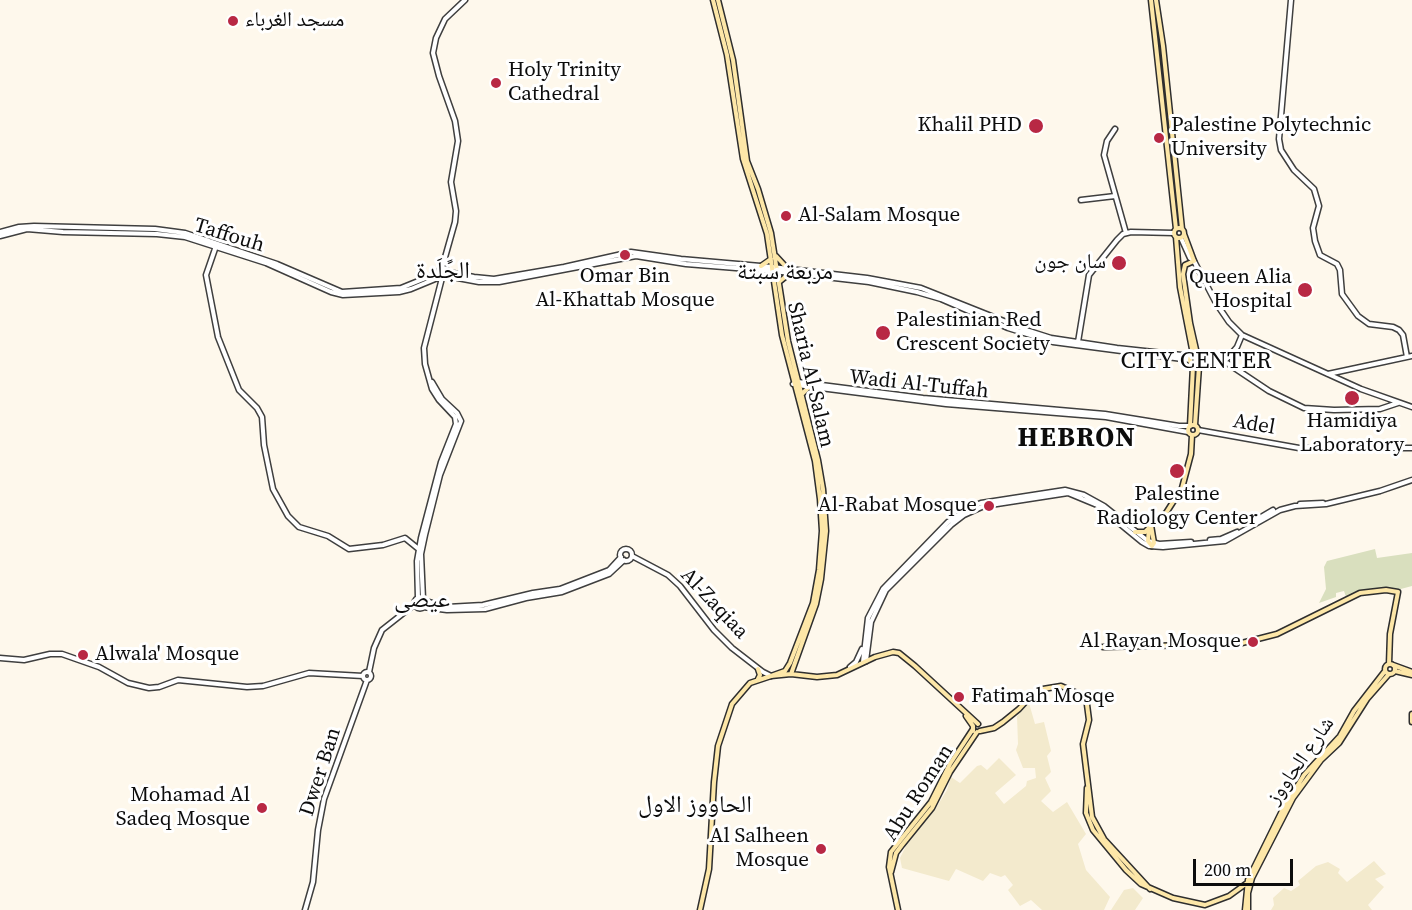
<!DOCTYPE html>
<html>
<head>
<meta charset="utf-8">
<style>
  body { margin:0 }
  #map { position:relative; width:1412px; height:910px; overflow:hidden; background:#fef8ec; font-family:"Source Serif 4",serif }
  canvas { display:block }
  .scale { position:absolute; left:1193px; top:859px; width:100px; height:27px; box-sizing:border-box; border:3px solid #0c0c0c; border-top:0; padding-left:8px; font-size:18px; line-height:21px; white-space:nowrap; color:#0c0c0c; -webkit-text-stroke:4px #fff; paint-order:stroke }
</style>
</head>
<body>
<div id="map">
<canvas width="1412" height="910"></canvas>
<div class="scale">200 m</div>
</div>
<script>
const ctx = document.querySelector('canvas').getContext('2d');
ctx.lineJoin = 'round';
function paint(path, color) { ctx.fillStyle = color; ctx.fill(path, 'evenodd'); }
const toPath = rows => new Path2D(rows.map(r => 'M' + r).join(''));
function trace(path, color, width, dash) { ctx.strokeStyle = color; ctx.lineWidth = width; ctx.lineCap = dash ? 'butt' : 'round'; ctx.setLineDash(dash || []); ctx.stroke(path); }
function write(font, color, halo, rows, align = 'center') {
  ctx.font = font + ' "Source Serif 4","Noto Naskh Arabic",serif'; ctx.lineWidth = 6; ctx.setLineDash([]); ctx.textBaseline = 'middle'; ctx.strokeStyle = halo; ctx.fillStyle = color; for (const [text, x, y, turn = 0] of rows) {
    ctx.save(); ctx.translate(x, y); ctx.rotate((+turn || 0) * Math.PI / 180); ctx.textAlign = isNaN(turn) ? turn : align; if (halo) ctx.strokeText(text, 0, 0); ctx.fillText(text, 0, 0); ctx.restore();
  }
}
paint(toPath([
  [1029,703,1035,724,1044,722,1051,751,1047,756,1051,772,1045,778,1051,791,1041,801,1053,812,1067,802,1086,834,1078,844,1086,870,1110,897,1104,910,1042,910,1031,900,1020,906,1008,890,1013,885,1005,875,1001,877,990,873,983,881,956,869,949,881,902,868,900,858,906,846,936,808,947,790,951,777,960,783,977,766,981,765,987,770,999,758,1016,775,995,793,1004,804,1026,786,1027,781,1036,778,1035,768,1023,768,1016,750,1018,744,1017,716],
  [1374,861,1386,874,1375,879,1384,887,1368,905,1372,910,1271,910,1274,905,1273,898,1284,888,1291,891,1300,885,1298,881,1316,866,1328,862,1340,869,1338,873,1347,882],
  [1133,888,1143,898,1135,910,1111,910,1124,890]
]), '#f3eacd');
paint(toPath([
  [1375,549,1377,558,1412,553,1412,586,1397,590,1384,588,1364,590,1346,597,1344,591,1336,593,1336,597,1319,603,1326,589,1324,567,1327,561]
]), '#d9dfbe');
const tertiary = toPath([
  [1291,0,1279,139,1281,150,1294,170,1314,189,1319,206,1313,228,1315,241,1320,255,1337,264,1340,270,1342,294,1358,316,1369,324,1393,327,1399,330,1403,335,1407,357],
  [1115,129,1107,141,1104,155,1126,233],
  [1081,200,1115,196],
  [0,232,19,227,34,226,155,229,185,233,277,264,342,292,401,288,438,273],
  [0,236,27,229,63,232,157,234,185,237,266,263,331,292,343,295,399,292,411,289,440,277],
  [1181,238,1190,258,1194,261,1216,303,1229,322,1242,335,1361,389,1412,407],
  [216,246,206,275,218,337,239,390,257,408,262,417,264,445,273,489,288,516,299,527,328,536,349,549,383,545,405,538,421,551],
  [442,268,455,222,456,211,451,182,458,141,455,121,439,76,433,53,436,38,445,19,465,0],
  '438 273a5 5 0 1 1 10 0a5 5 0 1 1-10 0Z',
  [448,272,474,277,494,279,564,267,631,252,681,259,772,267,867,278,921,288,1029,331,1051,338,1117,348,1191,356],
  [447,276,479,282,499,282,636,256,686,264,773,271,869,282,917,292,941,299,1008,328,1053,342,1190,360],
  [1078,342,1089,275,1117,240,1123,234,1131,232,1174,233],
  [1202,358,1227,363,1269,391,1304,408,1334,410,1380,409,1398,403],
  [1224,362,1237,347,1242,335],
  [1328,374,1412,356],
  [793,384,798,382,923,398,1105,414,1179,426,1190,426],
  [797,385,946,404,1106,417,1188,432],
  [1198,430,1299,448,1412,448],
  [1300,504,1323,503],
  [1256,520,1273,510],
  [1210,540,1221,539,1237,532],
  '620 555a6 6 0 1 1 12 0a6 6 0 1 1-12 0Z',
  [632,556,668,575,680,586,714,630,732,648,763,672,771,676],
  '414.5 603a5.5 5.5 0 1 1 11 0a5.5 5.5 0 1 1-11 0Z',
  [418,598,417,561,421,538,441,462,456,424,455,417,439,400,432,389,425,364,424,348,442,278],
  [423,599,421,554,425,535,440,475,461,421,457,413,442,399,432,382],
  [425,601,447,607,483,605,533,593,560,589,609,570,621,557],
  [423,607,447,610,485,609,526,598,562,592,609,574,624,560],
  [0,658,24,660,50,654,62,654,99,667,128,683,149,688,159,687,178,680,247,687,263,686,309,673,363,676],
  [866,661,871,622,886,590,951,525,964,515,984,506,1068,493,1097,505,1142,542,1149,546,1163,547,1225,541,1280,510,1295,506,1326,504,1380,491,1412,480],
  [863,662,868,618,883,589,948,522,969,508,981,503,1065,490,1084,495,1104,506,1148,541,1159,544,1191,542],
  [850,667,856,662,862,649],
  '363 676a4 4 0 1 1 8 0a4 4 0 1 1-8 0Z',
  [369,672,374,648,382,630,415,604],
  [305,910,313,882,318,830,324,799,367,680]
]);
const secondary = toPath([
  [713,0,727,55,743,159,767,234,782,335,815,461,820,499,822,531,819,570,813,603,790,663,785,671,771,676],
  [718,0,733,60,747,161,758,189,771,233,788,341,818,460,823,489,826,531,821,579,816,604,791,674],
  [1151,0,1176,229],
  [1156,0,1163,46,1182,229],
  '1174 233a5 5 0 1 1 10 0a5 5 0 1 1-10 0Z',
  [1184,234,1194,261,1185,265,1183,274,1190,323,1197,354],
  [1176,237,1180,287,1193,354],
  [776,256,788,269],
  [761,266,771,259],
  [779,282,790,273],
  '1190 360a6 6 0 1 1 12 0a6 6 0 1 1-12 0Z',
  [801,395,808,388],
  '1188 430a5 5 0 1 1 10 0a5 5 0 1 1-10 0Z',
  [1195,425,1199,366],
  [1190,426,1193,366],
  [1151,525,1154,543,1152,546],
  [1135,532,1145,532,1149,528],
  [1152,546,1148,541,1149,527,1154,521,1166,513,1182,488,1191,454,1192,435],
  [1103,647,1238,644,1277,634,1360,593,1386,590,1398,592,1390,634,1389,664],
  '1385 669a5 5 0 1 1 10 0a5 5 0 1 1-10 0Z',
  [1393,665,1412,672],
  [1395,671,1412,675],
  [758,679,760,675,758,669],
  [1412,714,1412,722],
  [966,716,973,726,973,731],
  [980,731,994,728,1003,722,1019,709,1031,696,1043,689,1061,686,1086,697,1089,720,1083,744,1092,817,1104,839,1150,889],
  [1087,788,1086,813,1093,830,1126,870,1141,884,1173,898,1205,905,1229,896,1247,883],
  [891,872,896,853,902,845,932,808,950,772,977,732],
  [700,910,709,869,714,782,718,746,732,704,750,683,771,676,791,674,817,677,837,675,875,657,893,652,899,653,915,666,978,724],
  [898,910,889,867,891,852,931,802,950,764,973,729],
  [1245,910,1248,880,1283,809,1304,775,1340,736,1354,711,1385,671],
  [1248,910,1248,893,1252,878,1293,798,1321,760,1339,743,1367,699,1389,674]
]);
trace(tertiary, '#3f3f3f', 7);
trace(secondary, '#2e2e2e', 7);
trace(tertiary, '#fff', 4);
trace(secondary, '#fde7a8', 4);
for (const [x, y, r, color] of [
  [233,21,6,"#b82844"],
  [496,83,6,"#b82844"],
  [1036,126,8,"#b82844"],
  [1159,138,6,"#b82844"],
  [786,216,6,"#b82844"],
  [625,255,6,"#b82844"],
  [1119,263,8,"#b82844"],
  [1305,290,8,"#b82844"],
  [883,333,8,"#b82844"],
  [1352,398,8,"#b82844"],
  [1177,471,8,"#b82844"],
  [989,506,6,"#b82844"],
  [1253,642,6,"#b82844"],
  [83,655,6,"#b82844"],
  [959,697,6,"#b82844"],
  [262,808,6,"#b82844"],
  [821,849,6,"#b82844"]
]) { const dot = new Path2D(); dot.arc(x, y, r, 0, 2 * Math.PI); ctx.fillStyle = color; ctx.fill(dot); trace(dot, '#fff', 2); }
write('21px', '#0c0c0c', '#fff', [
  ["مسجد الغرباء",245,21],
  ["Holy Trinity",508,71],
  ["Cathedral",508,95],
  ["Khalil PHD",1022,126,"right"],
  ["Palestine Polytechnic",1171,126],
  ["University",1171,150],
  ["Al-Salam Mosque",798,216],
  ["سان جون",1106,263,"right"],
  ["Omar Bin",625,277,"center"],
  ["Al-Khattab Mosque",625,301,"center"],
  ["Queen Alia",1292,278,"right"],
  ["Hospital",1292,302,"right"],
  ["Palestinian Red",896,321],
  ["Crescent Society",896,345],
  ["Hamidiya",1352,422,"center"],
  ["Laboratory",1352,446,"center"],
  ["Palestine",1177,495,"center"],
  ["Radiology Center",1177,519,"center"],
  ["Al-Rabat Mosque",977,506,"right"],
  ["Al Rayan Mosque",1241,642,"right"],
  ["Alwala' Mosque",95,655],
  ["Fatimah Mosqe",971,697],
  ["Mohamad Al",250,796,"right"],
  ["Sadeq Mosque",250,820,"right"],
  ["Al Salheen",809,837,"right"],
  ["Mosque",809,861,"right"]
], 'left');
write('21px', '#0c0c0c', '#fff', [
  ["Taffouh",229,236,17],
  ["Sharia Al-Salam",810,375,77],
  ["Wadi Al-Tuffah",919,385,6],
  ["Adel",1254,425,10],
  ["Al-Zaqiaa",714,604,47],
  ["شارع الحاووز",1301,761,-55],
  ["Dwer Ban",321,772,-72],
  ["Abu Roman",919,793,-57]
]);
write('24px', '#0c0c0c', '#fff', [
  ["الجًلَدة",443,272],
  ["مربعة سبتة",785,273],
  ["CITY CENTER",1196,362],
  ["عيصى",422,601],
  ["الحاووز الاول",695,806]
]);
ctx.letterSpacing = '1.5px';
write('bold 27px', '#0c0c0c', '#fff', [
  ["HEBRON",1077,439]
]);
ctx.letterSpacing = '0px';
</script>
</body>
</html>
